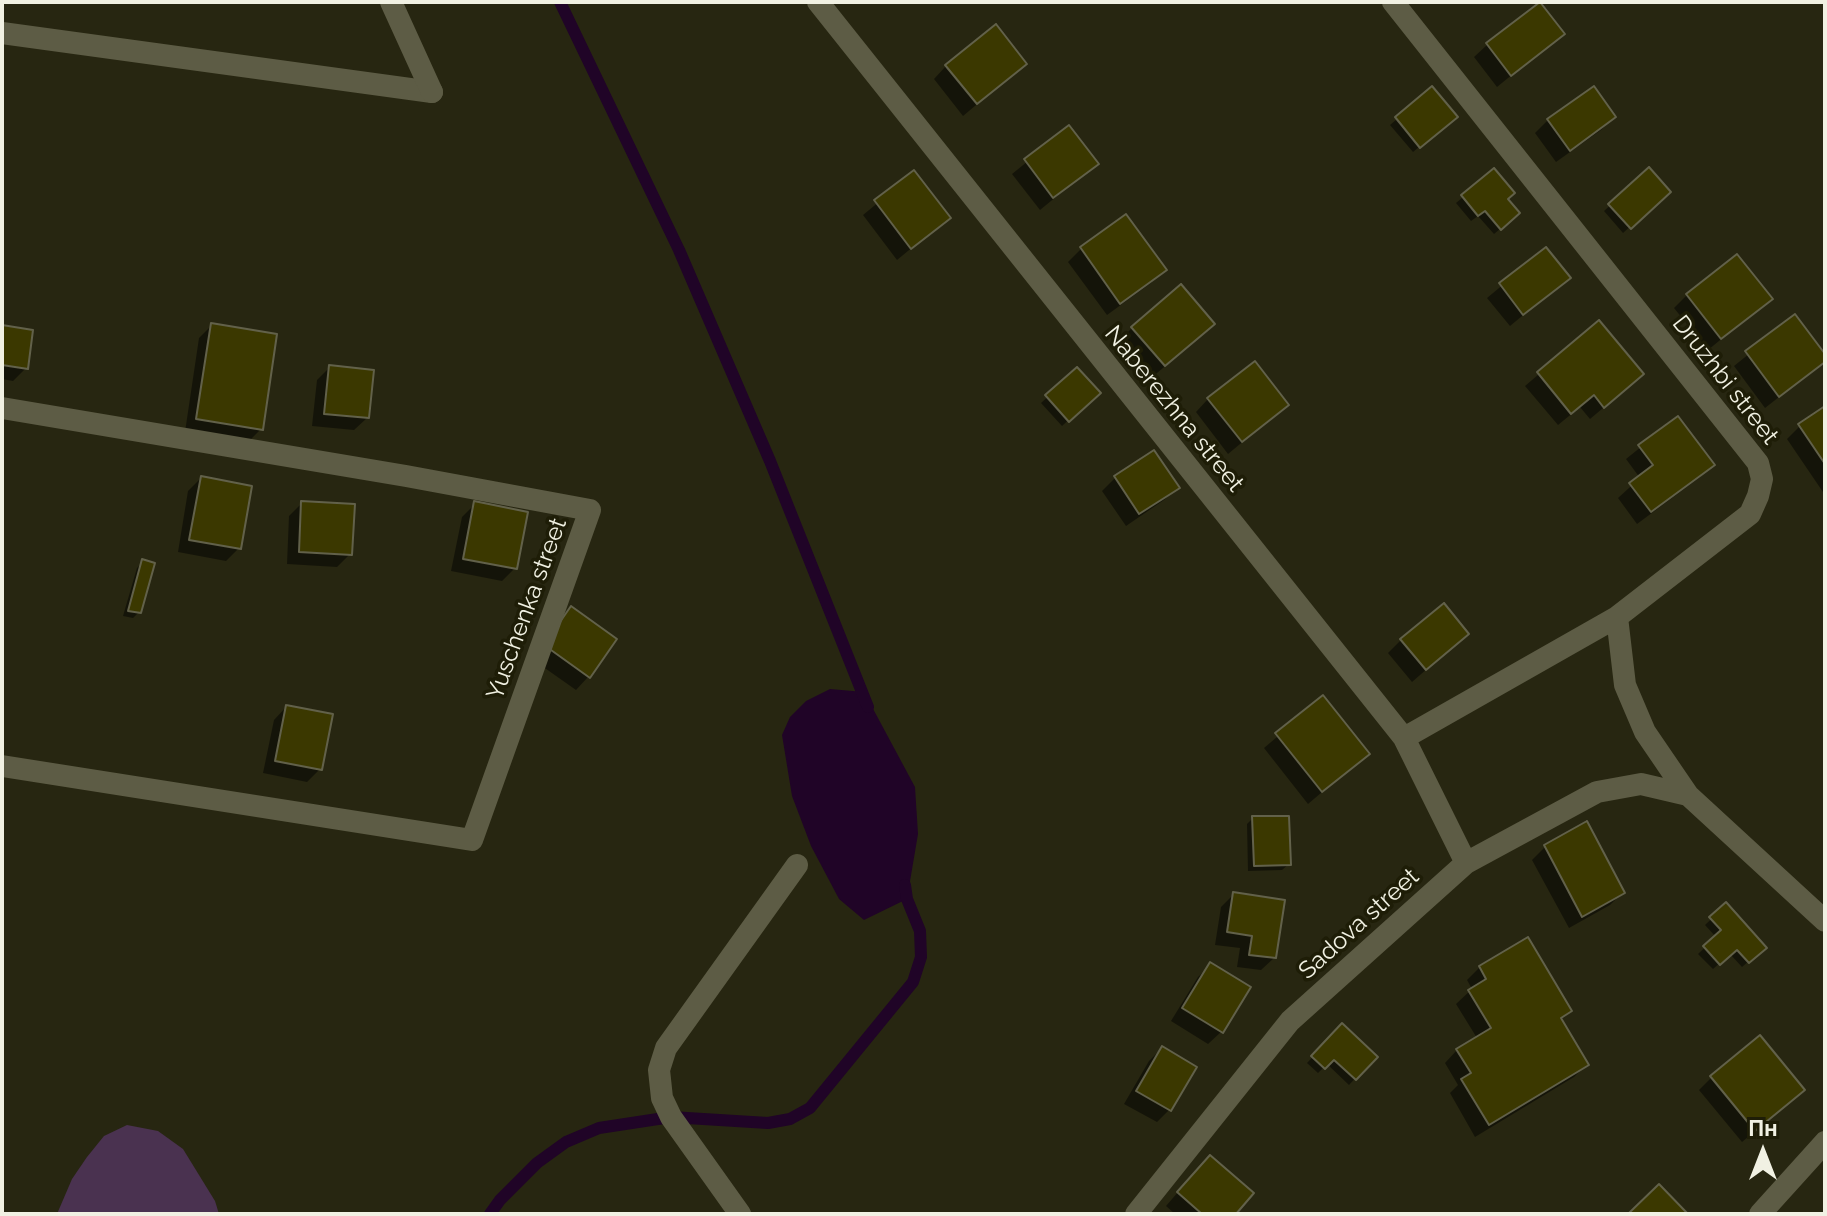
<!DOCTYPE html>
<html>
<head>
<meta charset="utf-8">
<style>
  body { margin:0 }
  #map { position:relative; width:1827px; height:1216px; overflow:hidden; background:#272611; font-family:Raleway,sans-serif }
  canvas { display:block }
  .frame { position:absolute; inset:0; border:4px solid #f1f1e3; pointer-events:none }
  .north { position:absolute; left:1723px; top:1112px; width:80px; height:80px; -webkit-text-stroke:6px #1e1d07; paint-order:stroke; rotate:0deg; font-size:22px; font-weight:700; line-height:32px; text-align:center; color:#f1f1e3 }
  .north::after { content:''; display:block; margin:auto; width:28px; height:36px; background:#f1f1e3; clip-path:polygon(50% 0,100% 100%,50% 72%,0 100%) }
</style>
</head>
<body>
<div id="map">
<canvas width="1827" height="1216"></canvas>
<div class="frame"></div>
<div class="north">Пн</div>
</div>
<script>
const ctx = document.querySelector('canvas').getContext('2d');
ctx.lineJoin = 'round';
function paint(path, color) { ctx.fillStyle = color; ctx.fill(path, 'evenodd'); }
const toPath = rows => new Path2D(rows.map(r => 'M' + r).join(''));
function trace(path, color, width, dash) { ctx.strokeStyle = color; ctx.lineWidth = width; ctx.lineCap = dash ? 'butt' : 'round'; ctx.setLineDash(dash || []); ctx.stroke(path); }
function write(font, color, halo, rows, align = 'center') {
  ctx.font = font + ' Raleway,sans-serif'; ctx.lineWidth = 7; ctx.setLineDash([]); ctx.textBaseline = 'middle'; ctx.strokeStyle = halo; ctx.fillStyle = color; for (const [text, x, y, turn = 0] of rows) {
    ctx.save(); ctx.translate(x, y); ctx.rotate((+turn || 0) * Math.PI / 180); ctx.textAlign = isNaN(turn) ? turn : align; if (halo) ctx.strokeText(text, 0, 0); ctx.fillText(text, 0, 0); ctx.restore();
  }
}
paint(toPath([
  [127,1125,158,1131,183,1149,215,1201,219,1214,57,1214,72,1179,87,1157,104,1136]
]), '#4a3250');
paint(toPath([
  [830,689,864,692,915,787,918,834,907,899,864,920,839,899,811,846,792,796,782,735,790,717,806,701]
]), '#200427');
paint(toPath([
  [1562,34,1497,87,1474,57,1487,45],
  [1025,64,963,116,934,79,946,66],
  [1432,89,1449,122,1413,152,1390,125],
  [1614,117,1601,130,1556,162,1535,133,1548,120],
  [1069,128,1096,164,1040,210,1012,174],
  [1649,170,1668,192,1623,233,1604,211],
  [1494,171,1512,219,1494,234,1478,216,1471,221,1456,203],
  [914,173,948,218,897,260,863,215],
  [1126,217,1164,270,1151,283,1107,315,1068,262,1081,249],
  [1546,249,1568,278,1510,326,1487,298],
  [1687,295,1770,299,1708,350,1674,308],
  [1795,317,1825,357,1825,361,1765,408,1734,366],
  [1599,323,1628,387,1590,419,1580,407,1558,425,1525,386],
  [212,325,261,429,248,442,185,432,199,338],
  [2,327,26,368,13,381,2,379],
  [1132,328,1200,337,1151,378,1119,341],
  [330,367,367,418,354,430,312,426,317,380],
  [1077,370,1098,393,1062,426,1041,403],
  [1208,399,1287,405,1228,454,1196,412],
  [1825,409,1825,495,1787,439,1800,426],
  [1677,418,1712,465,1699,478,1637,524,1618,498,1640,478,1626,459],
  [1153,452,1177,488,1164,500,1126,526,1102,491,1115,478],
  [201,478,239,548,226,561,178,552,188,491],
  [302,503,350,554,337,567,287,564,289,516],
  [475,504,515,568,502,581,451,571,462,517],
  [143,562,139,612,133,618,123,616,137,568],
  [559,622,615,640,588,677,576,690,532,659],
  [1467,634,1412,682,1388,653,1401,640],
  [1323,698,1367,754,1308,804,1264,748],
  [286,707,320,769,307,782,263,773,274,720],
  [1253,818,1289,864,1282,870,1248,871,1247,824],
  [1586,824,1623,892,1610,905,1569,928,1532,860,1545,847],
  [1234,894,1274,958,1261,970,1237,967,1240,948,1215,945,1221,907],
  [1726,905,1758,953,1742,967,1730,954,1713,969,1698,954,1716,937,1705,925],
  [1211,965,1221,1032,1208,1044,1171,1021,1198,977],
  [1480,967,1569,1011,1560,1020,1587,1064,1574,1077,1475,1137,1450,1093,1458,1085,1445,1063,1457,1050,1477,1038,1456,1004,1472,989,1467,980],
  [1342,1026,1375,1057,1349,1085,1327,1064,1318,1073,1307,1063],
  [1162,1048,1169,1110,1157,1122,1124,1104,1149,1061],
  [1711,1078,1790,1102,1742,1142,1699,1090],
  [1197,1170,1233,1214,1175,1214,1166,1206]
]), '#0007');
trace(toPath([
  [560,2,679,250,770,461,868,707],
  [490,1214,500,1200,537,1163,566,1142,599,1128,671,1117,768,1123,790,1119,810,1108,913,982,921,957,920,931,907,899,905,885]
]), '#200427', 12);
const building = toPath([
  [1540,2,1565,34,1511,76,1486,43,1540,2],
  [996,24,1027,64,977,104,945,65,996,24],
  [1432,86,1458,117,1420,148,1395,117,1432,86],
  [1594,86,1616,117,1570,151,1547,119,1594,86],
  [1069,125,1099,164,1053,198,1024,159,1069,125],
  [1649,167,1671,192,1631,229,1608,204,1649,167],
  [1494,168,1515,193,1508,199,1520,213,1501,230,1485,211,1478,216,1461,195,1494,168],
  [914,170,951,218,911,249,874,200,914,170],
  [1126,214,1167,270,1120,304,1080,247,1126,214],
  [1546,247,1571,278,1523,315,1499,283,1546,247],
  [1737,254,1773,299,1721,339,1686,294,1737,254],
  [1181,284,1215,324,1165,366,1131,327,1181,284],
  [1795,314,1825,354,1825,362,1779,397,1745,351,1795,314],
  [1599,320,1644,374,1604,408,1594,395,1571,414,1537,372,1599,320],
  [211,323,277,334,263,430,196,419,211,323],
  [2,325,33,330,28,369,2,365,2,325],
  [1255,361,1289,405,1242,442,1207,398,1255,361],
  [329,365,374,370,369,418,324,414,329,365],
  [1077,367,1101,393,1069,422,1045,395,1077,367],
  [1825,406,1825,464,1798,424,1825,406],
  [1678,416,1715,465,1651,512,1629,483,1653,465,1638,445,1678,416],
  [1154,450,1180,488,1139,514,1114,476,1154,450],
  [201,476,252,486,241,549,189,540,201,476],
  [301,501,355,504,352,555,299,552,301,501],
  [474,501,528,512,517,569,463,559,474,501],
  [142,559,155,563,141,613,128,611,142,559],
  [1444,603,1469,634,1426,670,1400,639,1444,603],
  [571,606,617,639,590,678,544,645,571,606],
  [1323,695,1370,754,1322,792,1275,733,1323,695],
  [286,705,333,714,322,770,275,761,286,705],
  [1252,816,1289,816,1291,865,1254,866,1252,816],
  [1587,821,1625,893,1582,917,1544,845,1587,821],
  [1233,892,1285,900,1276,958,1249,955,1252,936,1227,932,1233,892],
  [1726,902,1767,948,1749,963,1737,950,1720,965,1703,946,1721,930,1709,917,1726,902],
  [1528,937,1572,1011,1561,1018,1589,1065,1489,1125,1461,1079,1471,1073,1456,1049,1491,1028,1468,990,1486,979,1479,966,1528,937],
  [1210,962,1251,987,1223,1033,1182,1008,1210,962],
  [1342,1023,1378,1057,1356,1080,1334,1060,1325,1069,1311,1056,1342,1023],
  [1760,1035,1805,1090,1755,1131,1710,1076,1760,1035],
  [1162,1046,1197,1067,1171,1111,1136,1091,1162,1046],
  [1210,1155,1254,1193,1236,1214,1202,1214,1177,1192,1210,1155],
  [1659,1184,1688,1214,1629,1214,1629,1213,1659,1184]
]);
paint(building, '#3b3800');
trace(building, '#62614a', 2);
trace(toPath([
  [2,33,432,92],
  [740,1214,671,1117,662,1098,659,1070,666,1048,797,865]
]), '#5d5c45', 22);
trace(toPath([
  [391,2,432,92],
  [818,2,1404,738,1466,863],
  [1393,2,1758,463,1762,479,1758,496,1750,514,1617,617,1625,685,1645,732,1688,795,1825,921],
  [2,408,406,476,590,510,472,840,2,766],
  [1404,738,1617,617],
  [1136,1214,1290,1021,1466,863,1597,792,1641,784,1688,795],
  [1760,1214,1825,1142]
]), '#5d5c45', 22);
write('24px', '#f1f1e3', '#1e1d07', [
  ["Druzhbi street",1725,380,52],
  ["Naberezhna street",1174,409,51],
  ["Yuschenka street",527,609,-70],
  ["Sadova street",1359,924,-42]
]);
</script>
</body>
</html>
